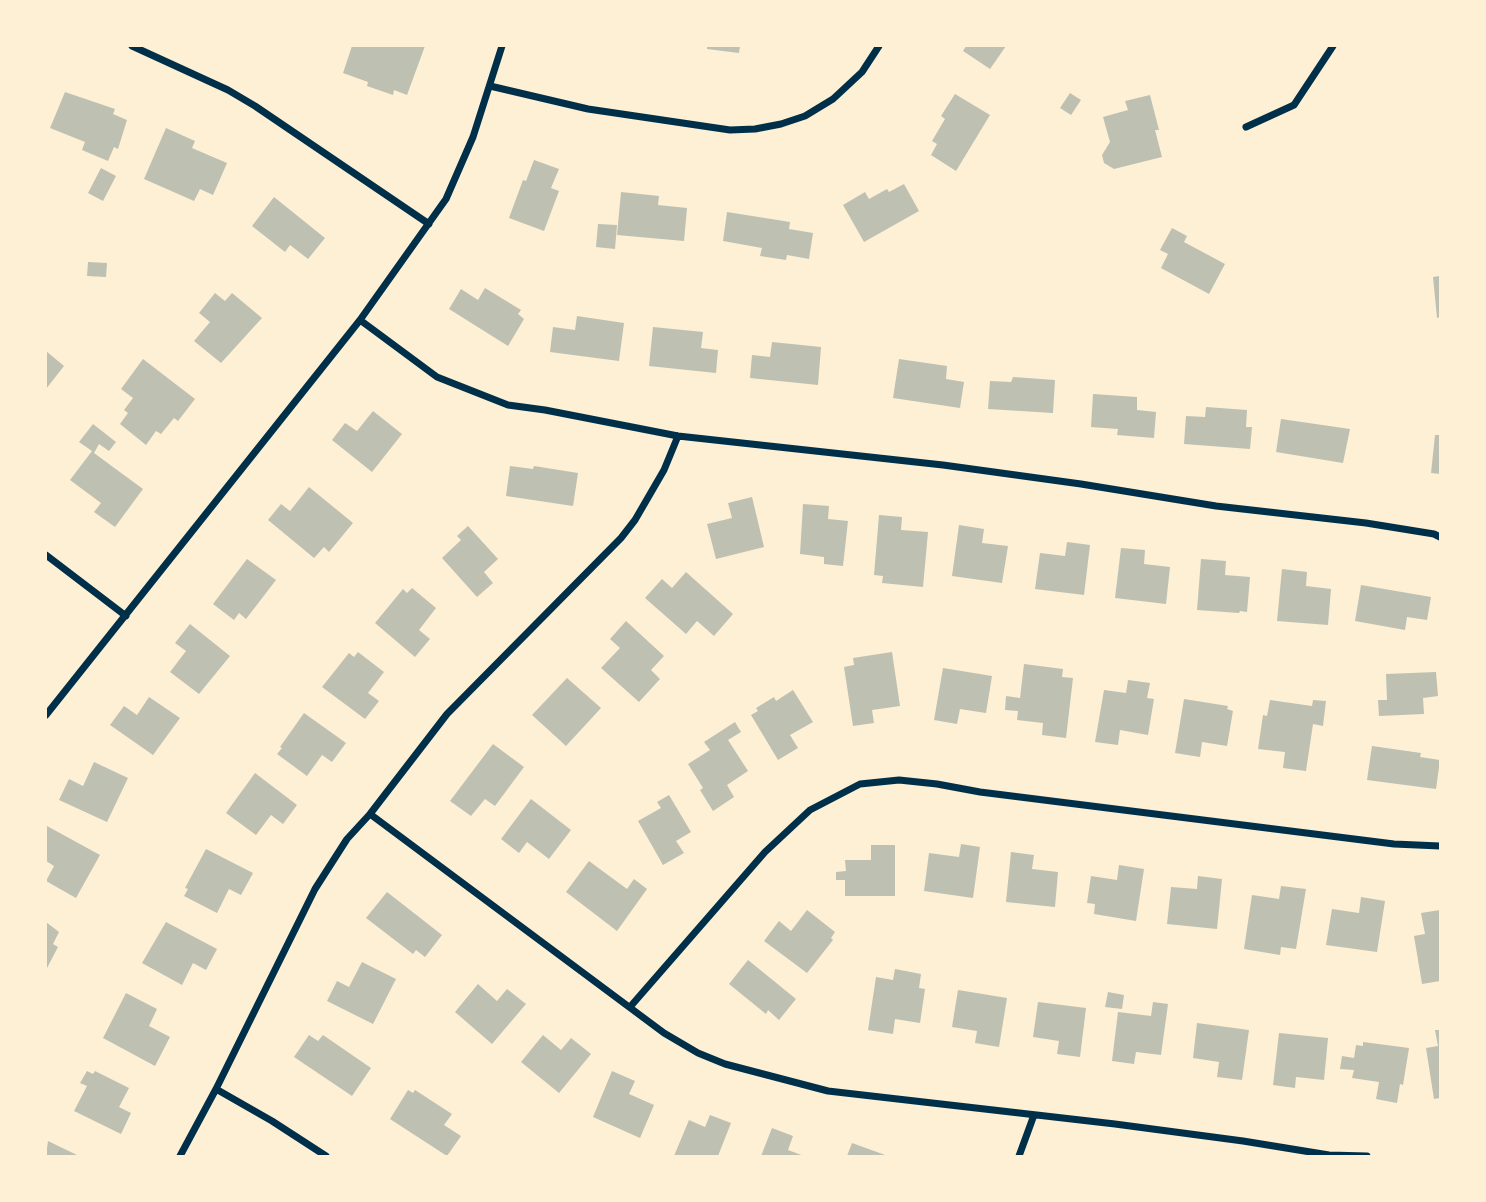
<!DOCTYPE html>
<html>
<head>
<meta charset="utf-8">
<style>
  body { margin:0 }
  #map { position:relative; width:1486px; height:1202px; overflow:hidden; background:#fdf0d5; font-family:Manrope,sans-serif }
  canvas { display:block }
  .frame { position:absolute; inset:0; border:47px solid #fdf0d5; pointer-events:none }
</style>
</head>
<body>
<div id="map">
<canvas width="1486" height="1202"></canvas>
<div class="frame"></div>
</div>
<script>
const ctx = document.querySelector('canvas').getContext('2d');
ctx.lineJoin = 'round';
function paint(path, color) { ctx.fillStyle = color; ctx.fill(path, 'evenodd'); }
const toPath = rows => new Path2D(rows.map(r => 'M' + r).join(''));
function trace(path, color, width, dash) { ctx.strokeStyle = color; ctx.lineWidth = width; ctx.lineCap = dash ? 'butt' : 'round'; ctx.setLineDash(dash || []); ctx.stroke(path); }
paint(toPath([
  [352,46,425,46,407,95,394,90,393,95,367,86,368,82,343,73],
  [707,46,740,46,739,53,707,49],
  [966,46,1006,46,990,69,963,51],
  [65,92,115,109,113,114,127,120,118,149,114,147,108,161,82,150,85,142,50,128],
  [1070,93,1081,100,1071,115,1060,108],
  [955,94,990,115,956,171,931,155,937,144,932,141,945,119,941,116],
  [1150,95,1159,130,1155,130,1162,157,1114,169,1104,163,1102,155,1110,142,1103,117,1128,110,1125,101],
  [166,128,195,141,192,148,227,163,213,195,200,189,194,201,144,179],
  [534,160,559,169,551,188,559,191,544,231,509,218,523,180,526,181],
  [101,168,116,176,103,201,88,193],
  [904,184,919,211,864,242,843,205,865,192,869,199,887,189,889,192],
  [621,192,659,196,658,205,687,208,684,241,617,235],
  [274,197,325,238,308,259,290,245,285,252,252,226],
  [727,212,790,222,789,229,813,233,809,259,787,255,786,260,760,256,762,248,723,241],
  [598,224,617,225,615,249,596,247],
  [1172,228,1187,236,1184,242,1225,264,1209,294,1161,268,1168,254,1160,250],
  [88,262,107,263,106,277,87,276],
  [1440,276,1440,317,1437,318,1433,277],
  [485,288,521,310,518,314,524,319,508,346,449,309,461,289,478,300],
  [215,293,225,301,232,293,262,318,221,363,194,341,210,322,199,313],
  [577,316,624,323,619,361,550,352,553,327,575,330],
  [653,327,703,332,701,348,718,350,716,373,649,366],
  [772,342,821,347,818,385,750,378,752,355,770,357],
  [46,351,64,366,46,389],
  [143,359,195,399,178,421,174,418,161,434,156,431,146,445,120,424,128,413,124,410,133,398,121,389],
  [899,359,947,366,946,379,964,382,960,408,893,398],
  [1013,377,1055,380,1053,413,988,409,990,381,1011,382],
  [1093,394,1137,397,1137,410,1156,412,1154,438,1117,435,1118,429,1091,427],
  [1206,407,1247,410,1246,427,1252,427,1250,449,1184,444,1186,416,1205,417],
  [373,411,402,434,372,472,332,440,345,423,357,431],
  [1281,419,1350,429,1343,463,1276,452],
  [93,424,116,442,109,451,99,444,94,453,143,489,115,527,94,512,101,503,70,480,92,451,79,442],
  [1435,435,1440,435,1440,474,1431,473],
  [510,466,533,469,534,466,578,473,573,506,506,496],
  [309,487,353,523,329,552,324,547,314,558,268,520,281,504,290,511],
  [752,497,764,547,716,559,707,524,732,518,728,503],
  [803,504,829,506,828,519,848,521,843,566,824,564,824,557,800,554],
  [879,515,902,517,901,530,928,532,923,587,882,583,883,576,874,575],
  [959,525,984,529,982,543,1008,546,1002,583,952,576],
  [468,526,498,559,484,572,493,583,477,597,442,558,461,540,457,536],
  [1067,542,1090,545,1084,595,1035,589,1040,553,1065,556],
  [1121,548,1145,550,1144,564,1170,567,1166,604,1115,598],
  [247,559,276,580,246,619,239,613,234,620,213,604],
  [1201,559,1226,561,1225,575,1250,577,1247,612,1240,611,1239,613,1197,610],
  [1282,569,1307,572,1306,586,1331,589,1328,625,1277,621],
  [686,572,733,614,714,636,697,621,686,634,645,598,662,579,672,588],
  [1361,585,1431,597,1427,620,1407,617,1405,630,1355,621],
  [412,588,436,608,419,630,430,639,415,657,375,623,403,589,407,593],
  [626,621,664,656,651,670,660,679,639,702,601,668,620,648,610,639],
  [190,624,230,656,199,694,170,672,186,651,175,643],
  [358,652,384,672,368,693,379,701,365,719,322,687,349,653,354,657],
  [892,652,900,706,872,710,874,723,853,726,844,667,854,665,853,658],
  [1024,664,1063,669,1062,677,1073,678,1066,738,1042,735,1043,723,1017,720,1018,711,1005,710,1006,696,1020,698],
  [943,668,992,676,986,713,960,709,957,724,934,720],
  [1436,672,1438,696,1423,698,1424,714,1379,716,1378,700,1387,700,1386,674],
  [567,678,601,708,566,746,532,715],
  [1128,680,1150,683,1147,698,1154,699,1148,735,1120,730,1118,745,1095,742,1104,690,1126,693],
  [793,690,813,722,790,735,798,748,778,760,751,715,758,711,756,708,774,697,776,701],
  [149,697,180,718,153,755,110,725,124,706,137,715],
  [1184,699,1228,706,1227,709,1233,711,1227,746,1202,742,1200,757,1175,753],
  [1270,700,1312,706,1313,700,1326,701,1323,726,1313,724,1306,771,1283,768,1285,752,1258,749,1263,715,1267,716],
  [304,713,346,743,332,762,322,755,307,776,277,754,282,748,280,747],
  [735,722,741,732,728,740,748,771,727,785,734,797,713,811,700,790,703,788,688,764,710,750,704,742],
  [493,744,524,767,495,806,485,799,471,816,450,801],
  [1372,746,1421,753,1420,757,1440,760,1436,789,1367,780],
  [94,762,128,778,107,822,59,800,69,779,83,786],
  [255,773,297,805,283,824,271,815,256,835,226,813],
  [669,795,691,832,676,841,684,853,663,865,638,821,661,808,657,802],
  [531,799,571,830,549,859,527,842,519,853,501,839],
  [47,826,100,855,76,898,46,881,54,866,46,861],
  [961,844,980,847,973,898,924,891,929,853,959,857],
  [871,845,895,845,895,896,845,896,845,880,836,880,836,872,846,871,845,860,871,860],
  [206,849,253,873,241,895,229,889,217,913,184,896,188,889,185,888],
  [1011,852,1034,855,1032,869,1058,872,1055,907,1006,902],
  [589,861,627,889,634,879,647,889,617,931,566,892],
  [1119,865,1144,869,1136,921,1094,914,1095,904,1087,903,1091,876,1117,880],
  [1198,876,1222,879,1217,929,1167,924,1171,887,1197,889],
  [1281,886,1306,889,1296,949,1281,947,1280,955,1244,949,1252,895,1279,899],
  [387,892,442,935,425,957,416,950,413,954,366,918],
  [1361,897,1385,901,1377,952,1326,945,1332,909,1359,913],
  [807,910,835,932,831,938,833,940,807,973,764,941,779,921,791,931],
  [1440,910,1440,981,1422,984,1414,936,1425,934,1421,913],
  [46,922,59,932,53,944,58,947,47,968,46,967],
  [166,922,217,949,206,970,193,963,182,985,142,963],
  [748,960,796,999,779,1020,768,1010,766,1014,729,984],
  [362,962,396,979,373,1024,327,1001,337,981,349,987],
  [895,969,921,974,919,988,925,989,920,1023,895,1019,893,1034,868,1030,876,977,893,980],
  [478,984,497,1001,507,989,526,1004,492,1044,455,1012],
  [958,990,1007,998,999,1047,975,1043,977,1031,952,1027],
  [1108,992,1124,995,1122,1009,1105,1007],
  [126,993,157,1009,149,1026,170,1037,155,1066,103,1038],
  [1038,1002,1086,1008,1080,1057,1057,1054,1059,1041,1033,1037],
  [1153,1002,1168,1004,1161,1055,1136,1052,1134,1064,1112,1061,1118,1012,1151,1016],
  [1197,1023,1249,1030,1242,1080,1217,1077,1219,1062,1193,1058],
  [1435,1030,1440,1030,1440,1098,1434,1099,1426,1048,1438,1046],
  [1279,1033,1328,1038,1324,1080,1296,1077,1295,1088,1273,1085],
  [309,1035,318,1041,323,1035,371,1068,352,1096,294,1057],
  [543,1035,561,1050,571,1038,591,1054,559,1093,521,1062],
  [1363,1042,1409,1048,1403,1085,1400,1084,1397,1103,1376,1099,1379,1082,1352,1078,1354,1070,1340,1069,1342,1056,1354,1058,1356,1045,1363,1046],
  [87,1071,93,1074,95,1071,129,1088,119,1107,131,1113,121,1134,74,1111,87,1086,80,1083],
  [612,1071,635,1081,629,1094,654,1105,640,1138,593,1117],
  [408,1090,413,1093,415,1090,452,1114,444,1125,461,1136,447,1156,390,1119],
  [710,1115,731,1123,718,1156,674,1156,689,1120,705,1127],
  [772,1128,793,1136,788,1150,804,1156,761,1156],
  [48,1141,79,1156,46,1156],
  [852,1143,888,1156,847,1156]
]), '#bec0b2');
trace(toPath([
  [132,46,228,90,255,106,429,224],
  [490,86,588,109,730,130,755,129,781,124,805,116,833,99,862,72,879,46],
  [1246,127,1294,105,1333,46],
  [360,320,437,377,508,405,545,410,678,436,943,465,1081,484,1216,506,1366,523,1434,534,1440,537],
  [46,555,126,616],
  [46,715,360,320,446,199,473,137,502,46],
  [370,814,664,1033,698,1053,725,1064,828,1091,1115,1124,1243,1141,1329,1155,1367,1156],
  [630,1007,765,852,810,810,860,784,899,780,937,784,980,792,1394,844,1440,846],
  [216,1089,272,1121,326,1156],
  [180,1156,216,1089,315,889,347,839,370,814,447,714,621,538,635,520,664,470,678,436],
  [1019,1156,1034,1115]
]), '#003049', 7);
</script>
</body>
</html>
